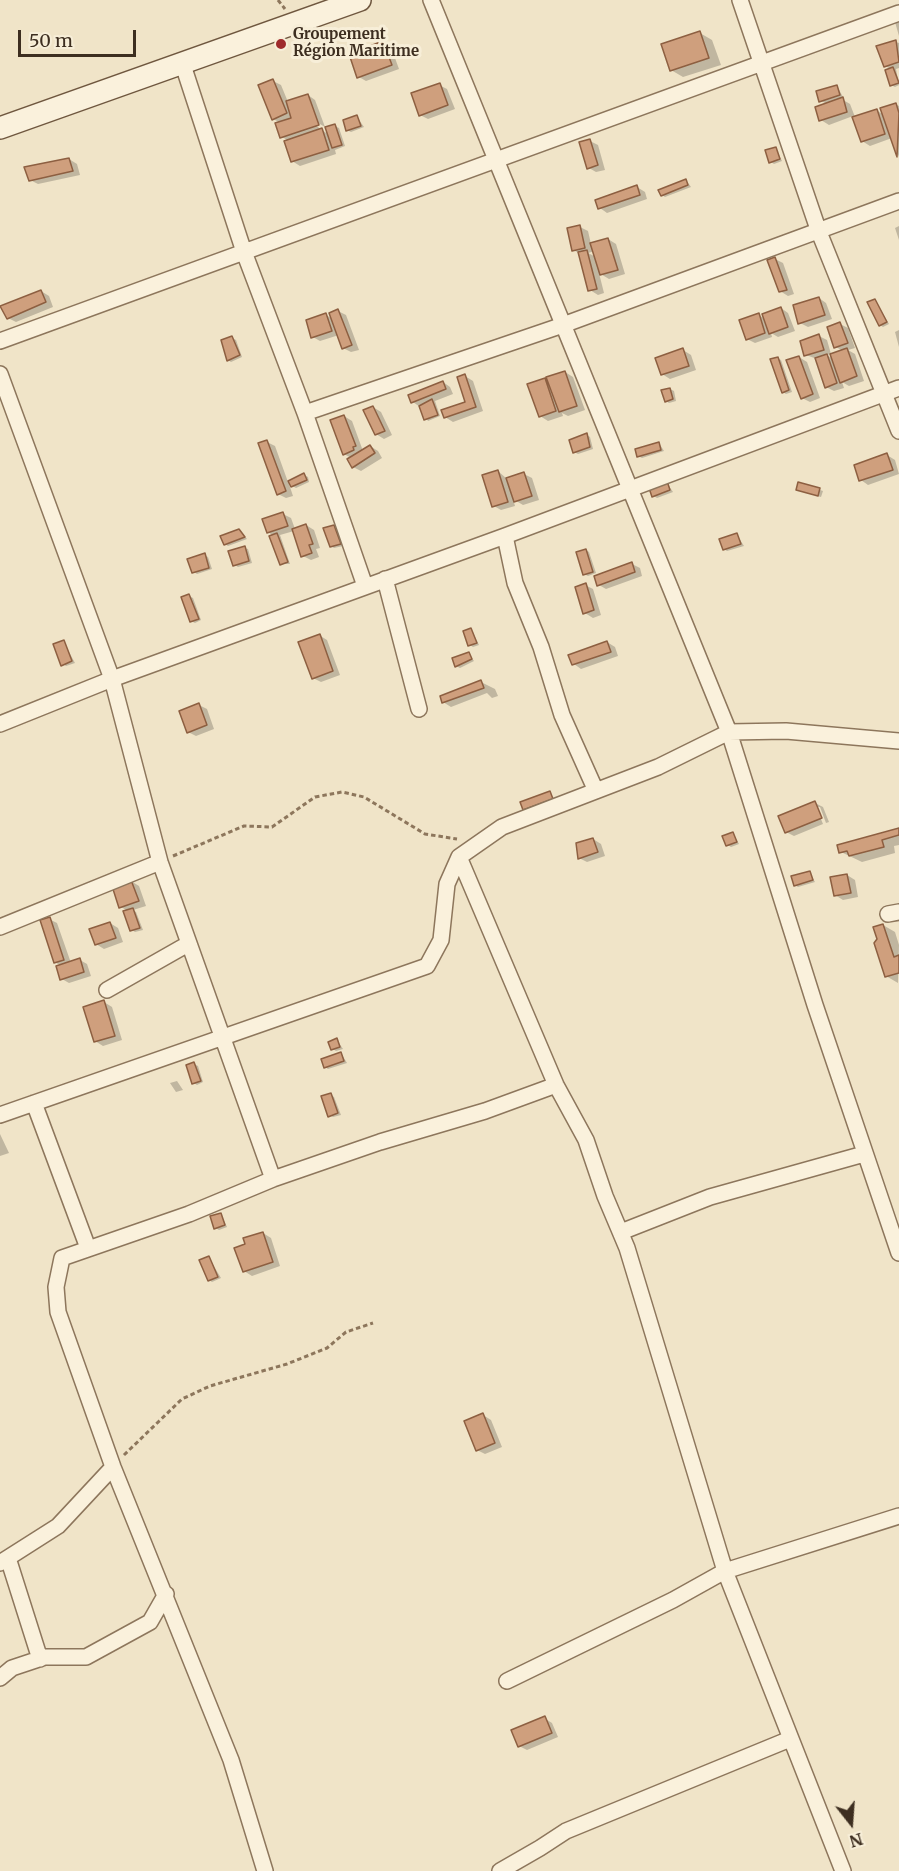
<!DOCTYPE html>
<html>
<head>
<meta charset="utf-8">
<style>
  body { margin:0 }
  #map { position:relative; width:899px; height:1871px; overflow:hidden; background:#f0e4c8; font-family:Merriweather,serif }
  canvas { display:block }
  .north { position:absolute; left:821px; top:1793px; width:60px; height:60px; -webkit-text-stroke:4px #f7eed8; paint-order:stroke; rotate:163deg; font-size:16px; font-weight:700; line-height:24px; text-align:center; color:#3d2e20 }
  .north::after { content:''; display:block; margin:auto; width:21px; height:27px; background:#3d2e20; clip-path:polygon(50% 0,100% 100%,50% 72%,0 100%) }
  .scale { position:absolute; left:18px; top:30px; width:118px; height:27px; box-sizing:border-box; border:3px solid #3d2e20; border-top:0; padding-left:8px; font-size:18px; line-height:21px; white-space:nowrap; color:#3d2e20; -webkit-text-stroke:4px #f7eed8; paint-order:stroke }
</style>
</head>
<body>
<div id="map">
<canvas width="899" height="1871"></canvas>
<div class="north">N</div>
<div class="scale">50 m</div>
</div>
<script>
const ctx = document.querySelector('canvas').getContext('2d');
ctx.lineJoin = 'round';
function paint(path, color) { ctx.fillStyle = color; ctx.fill(path, 'evenodd'); }
const toPath = rows => new Path2D(rows.map(r => 'M' + r).join(''));
function trace(path, color, width, dash) { ctx.strokeStyle = color; ctx.lineWidth = width; ctx.lineCap = dash ? 'butt' : 'round'; ctx.setLineDash(dash || []); ctx.stroke(path); }
function write(font, color, halo, rows, align = 'center') {
  ctx.font = font + ' Merriweather,serif'; ctx.lineWidth = 6; ctx.setLineDash([]); ctx.textBaseline = 'middle'; ctx.strokeStyle = halo; ctx.fillStyle = color; for (const [text, x, y, turn = 0] of rows) {
    ctx.save(); ctx.translate(x, y); ctx.rotate((+turn || 0) * Math.PI / 180); ctx.textAlign = isNaN(turn) ? turn : align; if (halo) ctx.strokeText(text, 0, 0); ctx.fillText(text, 0, 0); ctx.restore();
  }
}
paint(toPath([
  [899,21,899,36,895,22],
  [700,33,712,40,721,65,683,77,671,70],
  [896,42,899,43,899,68,896,69,899,85,895,87,891,85,891,69,885,66,878,47],
  [383,43,391,47,399,69,366,81,359,77],
  [273,81,281,85,288,102,308,95,315,100,325,127,313,120,311,122,329,135,335,126,339,128,345,146,335,150,336,154,300,166,292,161,289,141,282,137,281,123,273,119],
  [439,85,447,89,455,109,428,119,420,115],
  [837,86,843,97,840,98,850,104,855,117,876,110,884,115,895,104,899,106,899,157,892,138,870,146,862,141,853,116,829,125,821,120,827,104,821,101],
  [357,117,364,127,351,132,347,130],
  [590,141,598,145,605,170,596,172,589,168],
  [776,149,782,161,774,164,771,162],
  [69,159,77,164,80,175,38,184,30,180],
  [686,180,691,187,665,197,662,195],
  [637,187,645,192,647,199,607,213,600,208],
  [899,226,899,240,895,228],
  [580,227,588,231,591,244,608,239,616,244,625,274,609,279,599,273,604,293,598,295,590,290,579,253,573,250],
  [595,251,596,257,588,253],
  [775,259,783,263,794,294,788,296,780,291],
  [41,291,49,296,53,307,16,322,8,318],
  [819,298,826,303,832,319,808,327,800,323],
  [875,300,889,324,883,327,880,325],
  [781,308,788,313,795,331,778,337,771,333,772,337,755,343,747,339,759,315,765,319],
  [338,311,346,315,359,350,351,352,343,348,339,335,320,341,313,337,326,315,333,319],
  [840,324,848,328,855,348,848,350,855,354,864,381,849,386,842,382,844,388,834,391,826,387,817,359,806,355,819,336,827,340,831,354,827,355,833,359,843,351,836,347],
  [899,330,899,347,895,332],
  [232,338,236,340,242,357,231,362,228,360],
  [683,350,691,355,696,370,670,379,662,374],
  [799,357,807,362,820,398,810,402,802,398],
  [777,358,781,360,792,392,786,394,783,392],
  [565,372,573,377,585,410,568,416,562,413,563,416,548,421,540,416,545,380,550,383],
  [465,376,473,381,483,411,453,422,445,417,467,403],
  [443,382,450,387,453,394,435,401,440,416,428,421,420,407,413,402],
  [670,389,674,391,676,401,669,403,666,401],
  [373,407,381,412,392,435,384,439,376,434],
  [344,416,352,421,363,451,370,446,378,451,382,458,361,471,353,467,351,458,344,454],
  [587,435,590,437,593,449,578,454,574,452],
  [267,442,275,446,288,482,304,475,308,477,309,482,296,488,289,484,293,496,286,498,278,494],
  [659,443,664,451,642,458,638,456],
  [887,455,895,460,899,474,868,485,861,480],
  [498,471,507,479,524,474,532,478,539,500,523,505,513,499,515,506,501,510,494,506],
  [667,483,673,492,657,498,654,496],
  [799,483,823,491,821,497,801,491],
  [283,514,291,518,295,529,306,525,314,530,320,548,316,549,319,557,311,560,303,556,294,531,280,535,290,564,281,564,274,536,268,532],
  [334,526,338,528,343,546,334,548,331,546],
  [239,530,247,539,228,546,225,544],
  [737,535,744,546,727,551,724,549],
  [244,548,248,549,252,563,238,567,235,565],
  [586,550,589,552,596,573,588,576,584,574],
  [204,555,208,557,212,569,197,574,194,572],
  [632,564,640,568,642,576,606,589,599,585],
  [585,585,593,589,601,615,593,618,585,613],
  [189,596,193,598,201,620,195,623,191,621],
  [471,629,479,645,473,647,470,645],
  [319,635,327,640,340,675,321,682,313,678],
  [63,641,75,663,66,666,63,664],
  [607,642,615,647,618,656,581,669,574,664],
  [469,654,474,661,460,668,456,666],
  [481,682,495,689,498,696,492,698,487,693,451,707,443,702],
  [199,705,207,709,214,729,196,736,188,732],
  [550,793,555,801,528,811,525,809],
  [815,803,823,807,829,822,826,823,820,807,816,807,823,824,794,836,786,832],
  [899,830,899,845,894,846,895,853,862,862,841,852],
  [733,833,739,844,731,847,728,845],
  [593,839,601,844,605,856,587,862,579,858],
  [809,872,815,882,798,887,795,885],
  [847,875,855,880,858,897,843,900,835,895],
  [131,881,139,886,146,906,133,910,136,912,143,930,135,932,132,930,128,911,121,907],
  [49,919,57,923,71,963,80,960,87,964,91,976,69,983,62,979,61,966,55,962],
  [110,923,118,928,123,942,104,949,96,944],
  [883,925,895,932,899,945,898,983,886,976],
  [104,1002,112,1007,122,1040,103,1046,95,1041],
  [337,1040,343,1049,336,1051,333,1049],
  [341,1053,347,1063,328,1069,325,1067],
  [194,1064,198,1066,203,1082,197,1085,194,1083],
  [177,1081,183,1090,176,1092,170,1083],
  [331,1095,334,1097,341,1115,333,1117,329,1115],
  [0,1134,9,1153,0,1156],
  [221,1214,227,1227,219,1230,216,1228],
  [263,1233,271,1238,280,1266,252,1276,244,1271,247,1245],
  [209,1258,221,1278,212,1282,209,1280],
  [483,1415,491,1420,502,1447,485,1454,477,1450],
  [544,1718,552,1723,558,1737,527,1750,519,1746]
]), '#0003');
const building = toPath([
  [700,31,709,58,670,71,661,44,700,31],
  [896,40,899,62,884,67,876,46,896,40],
  [383,41,392,65,357,78,349,54,383,41],
  [893,67,899,83,890,86,885,70,893,67],
  [273,79,287,113,272,120,258,85,273,79],
  [440,83,448,105,419,116,411,93,440,83],
  [837,85,840,95,819,102,816,91,837,85],
  [308,94,319,125,280,138,275,123,291,118,286,101,308,94],
  [843,97,847,112,819,121,815,107,843,97],
  [896,103,899,113,897,157,880,108,896,103],
  [877,109,885,134,861,142,852,117,877,109],
  [357,115,361,126,346,131,343,120,357,115],
  [335,124,342,145,332,148,325,127,335,124],
  [322,128,329,150,291,162,284,141,322,128],
  [590,139,598,165,587,169,579,142,590,139],
  [776,147,780,159,769,163,765,150,776,147],
  [69,158,73,171,29,181,24,167,69,158],
  [686,179,688,185,661,196,658,190,686,179],
  [637,185,640,195,598,209,595,200,637,185],
  [580,225,585,248,572,251,567,228,580,225],
  [608,238,618,270,600,275,590,243,608,238],
  [587,250,597,289,588,291,578,252,587,250],
  [775,257,787,290,779,292,767,260,775,257],
  [41,290,46,302,7,319,0,306,41,290],
  [819,297,825,315,798,324,793,305,819,297],
  [875,299,887,322,879,326,867,302,875,299],
  [781,307,788,327,769,334,762,314,781,307],
  [338,309,352,345,342,349,329,313,338,309],
  [326,313,332,331,311,338,306,320,326,313],
  [759,313,765,333,746,340,739,320,759,313],
  [840,322,848,343,834,348,827,327,840,322],
  [819,334,824,350,804,356,800,341,819,334],
  [232,336,240,355,227,361,221,340,232,336],
  [683,348,689,366,661,375,655,358,683,348],
  [847,348,857,376,840,383,830,354,847,348],
  [827,354,837,383,825,388,815,358,827,354],
  [799,356,813,394,801,399,786,360,799,356],
  [778,357,789,390,782,393,770,359,778,357],
  [565,371,577,406,559,412,546,377,565,371],
  [465,374,476,407,444,418,441,410,465,402,457,377,465,374],
  [545,378,556,411,539,417,527,384,545,378],
  [443,381,446,389,411,403,408,395,443,381],
  [670,388,673,399,665,402,661,390,670,388],
  [432,399,438,415,424,420,419,406,432,399],
  [373,406,385,431,375,435,363,410,373,406],
  [344,415,356,446,353,447,354,450,343,455,330,420,344,415],
  [587,433,590,447,573,453,569,440,587,433],
  [267,440,286,491,277,495,258,443,267,440],
  [659,442,661,450,637,457,635,449,659,442],
  [370,445,375,453,352,468,347,459,370,445],
  [887,453,893,470,859,481,854,465,887,453],
  [498,470,508,502,492,507,482,475,498,470],
  [524,472,532,496,514,502,506,478,524,472],
  [304,473,307,480,291,487,288,481,304,473],
  [667,481,670,490,652,497,649,488,667,481],
  [798,482,820,488,818,496,796,490,798,482],
  [283,512,288,526,267,533,262,519,283,512],
  [306,524,313,544,309,545,312,553,301,557,292,529,306,524],
  [334,525,341,544,330,547,323,528,334,525],
  [239,529,245,537,224,545,220,536,239,529],
  [277,533,288,562,280,565,269,536,277,533],
  [737,533,741,544,723,550,719,539,737,533],
  [245,546,249,561,233,566,228,551,245,546],
  [586,549,593,572,583,575,576,552,586,549],
  [205,553,209,568,192,573,187,559,205,553],
  [632,562,635,572,597,586,594,576,632,562],
  [586,583,594,610,583,614,575,587,586,583],
  [189,594,199,619,190,622,181,597,189,594],
  [471,628,477,643,468,646,463,631,471,628],
  [320,634,333,671,312,679,298,642,320,634],
  [64,640,72,661,61,666,53,644,64,640],
  [607,641,611,652,572,665,568,655,607,641],
  [469,652,472,659,455,667,452,658,469,652],
  [481,680,484,688,442,703,440,696,481,680],
  [199,703,207,725,187,733,179,711,199,703],
  [550,791,553,799,523,810,520,802,550,791],
  [815,801,822,818,785,833,778,816,815,801],
  [899,828,899,835,882,840,884,847,849,856,847,851,839,853,837,845,899,828],
  [733,832,737,842,726,846,722,836,733,832],
  [593,838,598,852,578,859,576,843,593,838],
  [810,871,813,880,794,886,791,876,810,871],
  [847,874,851,893,834,896,830,877,847,874],
  [131,880,139,901,119,908,112,886,131,880],
  [133,908,140,928,130,931,123,911,133,908],
  [50,917,64,960,54,963,40,920,50,917],
  [110,922,116,938,95,945,89,929,110,922],
  [883,924,894,957,899,955,899,973,885,977,874,943,877,939,873,927,883,924],
  [80,958,84,972,60,980,56,966,80,958],
  [104,1000,115,1036,94,1042,83,1007,104,1000],
  [337,1038,340,1047,331,1050,328,1042,337,1038],
  [341,1052,344,1061,324,1068,321,1059,341,1052],
  [194,1062,201,1081,192,1084,186,1065,194,1062],
  [331,1093,338,1113,328,1117,321,1096,331,1093],
  [221,1213,225,1225,214,1229,210,1216,221,1213],
  [263,1232,273,1262,243,1272,234,1248,245,1244,243,1238,263,1232],
  [209,1256,218,1277,208,1281,199,1260,209,1256],
  [483,1413,495,1443,476,1451,464,1421,483,1413],
  [545,1716,552,1733,518,1747,511,1730,545,1716]
]);
paint(building, '#cf9f7d');
trace(building, '#8d5f41', 1.5);
const street = toPath([
  [431,0,729,732,815,1005,899,1253],
  [740,0,819,232,899,431],
  [182,62,244,252,305,413,365,586],
  [0,341,899,13],
  [0,374,112,679,160,862,273,1179],
  [305,413,563,325,899,201],
  [505,536,515,583,541,647,562,715,596,791],
  [385,579,419,709],
  [0,724,112,679,505,536,899,388],
  [459,857,556,1085,586,1140,605,1196,627,1248,725,1571,843,1871],
  [888,914,899,912],
  [0,927,160,862],
  [107,990,188,944],
  [34,1103,88,1248],
  [0,1115,427,966,441,940,447,884,459,857,502,827,658,767,729,732,786,731,899,741],
  [621,1232,710,1197,864,1154],
  [8,1558,40,1659],
  [0,1563,58,1526,113,1467],
  [0,1678,12,1668,45,1657,86,1657,150,1622,166,1594],
  [507,1681,673,1600,725,1571,899,1516],
  [265,1871,231,1760,113,1467,58,1312,56,1287,62,1258,189,1214,273,1179,380,1142,485,1111,556,1085],
  [500,1871,540,1848,566,1831,790,1739]
]);
const secondary = toPath([
  [0,128,360,0]
]);
trace(street, '#8d765c', 18);
trace(secondary, '#6f573f', 24);
trace(toPath([
  [278,0,285,9],
  [173,856,244,826,272,827,315,797,342,792,364,797,425,834,457,839],
  [124,1455,182,1399,210,1386,287,1364,327,1348,346,1332,373,1323]
]), '#8d765c', 3, [4.5, 3]);
trace(street, '#faf1dc', 15);
trace(secondary, '#faf1dc', 21);
for (const [x, y, r, color] of [
  [281,44,6,"#9e2a2b"]
]) { const dot = new Path2D(); dot.arc(x, y, r, 0, 2 * Math.PI); ctx.fillStyle = color; ctx.fill(dot); trace(dot, '#f7eed8', 2); }
write('bold 15px', '#3d2e20', '#f7eed8', [
  ["Groupement",293,35],
  ["Région Maritime",293,52]
], 'left');
</script>
</body>
</html>
